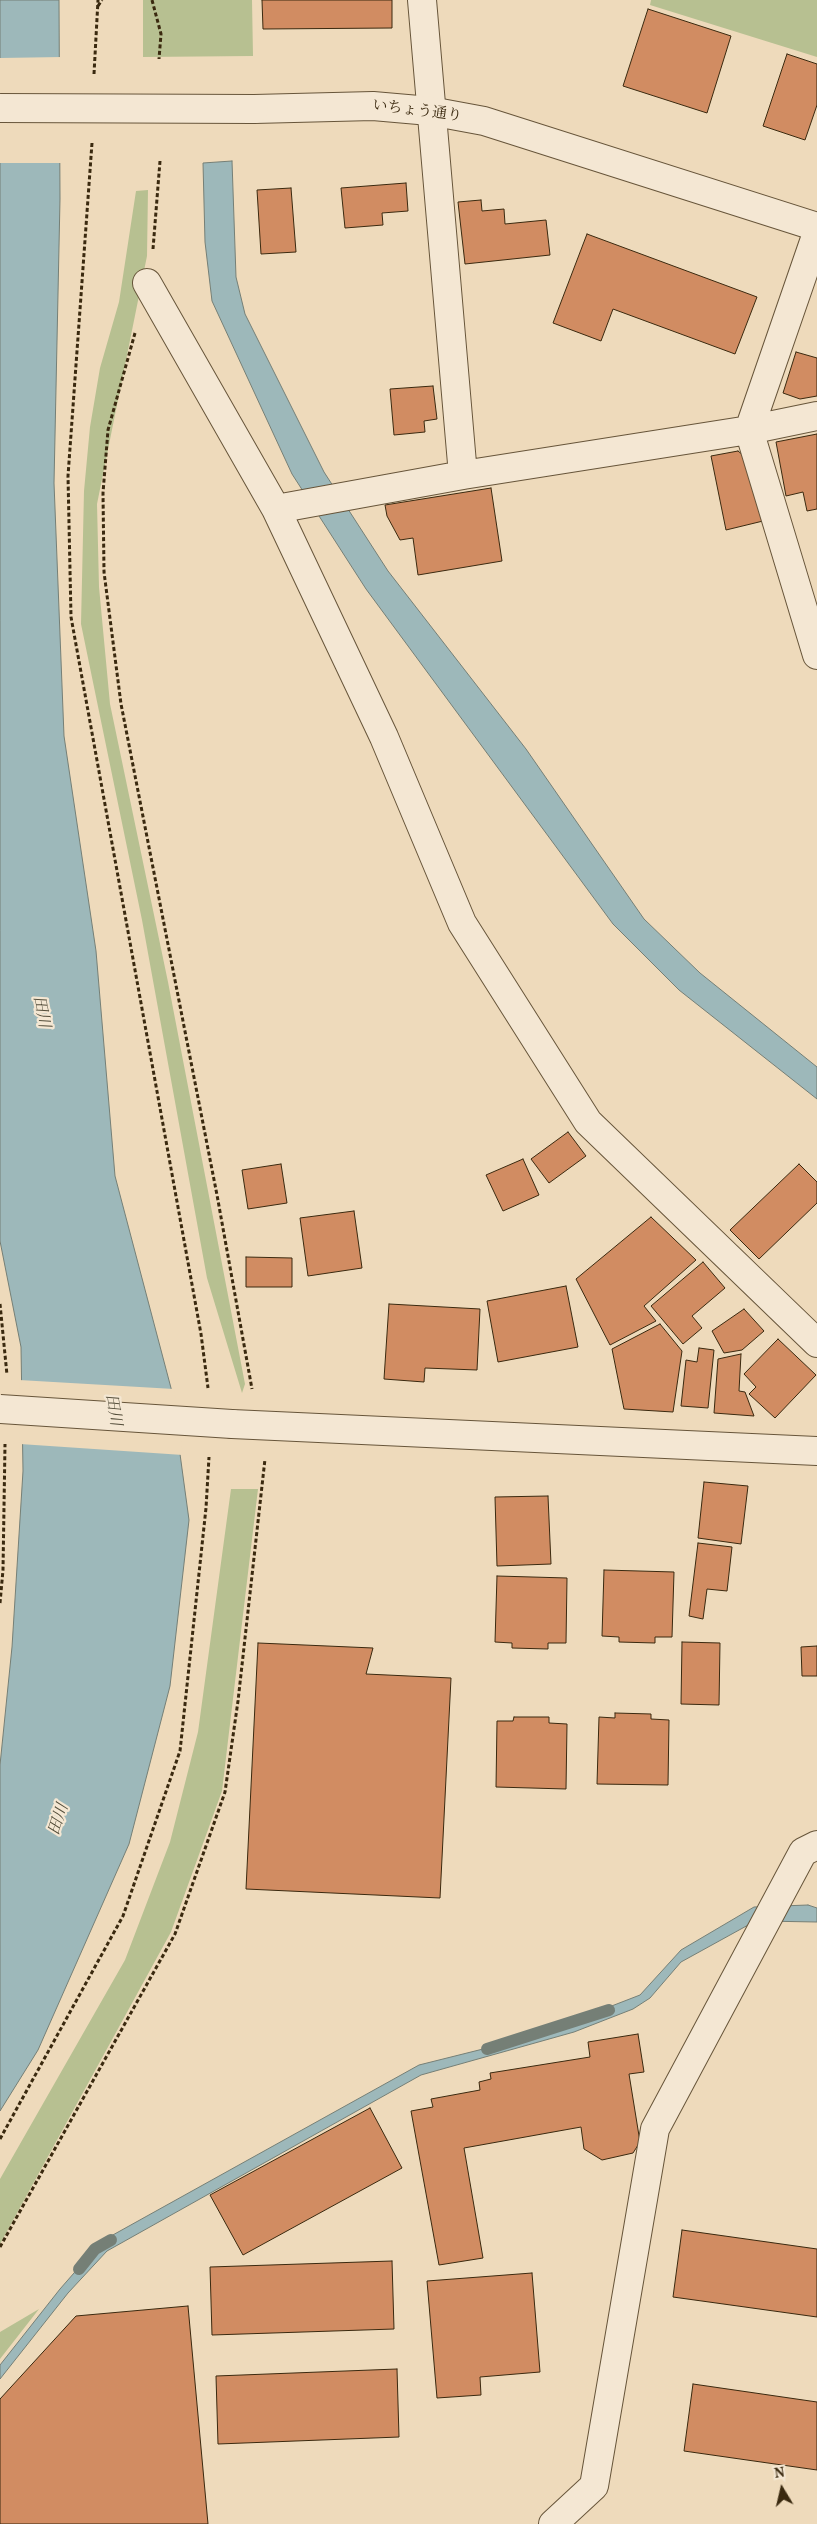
<!DOCTYPE html>
<html>
<head>
<meta charset="utf-8">
<style>
  body { margin:0 }
  #map { position:relative; width:817px; height:2524px; overflow:hidden; background:#eedabb; font-family:Vollkorn,serif }
  canvas { display:block }
  .north { position:absolute; left:757px; top:2464px; width:50px; height:50px; -webkit-text-stroke:4px #f4e7d3; paint-order:stroke; rotate:351deg; font-size:14px; font-weight:700; line-height:20px; text-align:center; color:#3a290f }
  .north::after { content:''; display:block; margin:auto; width:18px; height:22px; background:#3a290f; clip-path:polygon(50% 0,100% 100%,50% 72%,0 100%) }
</style>
</head>
<body>
<div id="map">
<canvas width="817" height="2524"></canvas>
<div class="north">N</div>
</div>
<script>
const ctx = document.querySelector('canvas').getContext('2d');
ctx.lineJoin = 'round';
function paint(path, color) { ctx.fillStyle = color; ctx.fill(path, 'evenodd'); }
const toPath = rows => new Path2D(rows.map(r => 'M' + r).join(''));
function trace(path, color, width, dash) { ctx.strokeStyle = color; ctx.lineWidth = width; ctx.lineCap = dash ? 'butt' : 'round'; ctx.setLineDash(dash || []); ctx.stroke(path); }
function write(font, color, halo, rows, align = 'center') {
  ctx.font = font + ' Vollkorn,"Noto Serif JP",serif'; ctx.lineWidth = 4.5; ctx.setLineDash([]); ctx.textBaseline = 'middle'; ctx.strokeStyle = halo; ctx.fillStyle = color; for (const [text, x, y, turn = 0] of rows) {
    ctx.save(); ctx.translate(x, y); ctx.rotate((+turn || 0) * Math.PI / 180); ctx.textAlign = isNaN(turn) ? turn : align; if (halo) ctx.strokeText(text, 0, 0); ctx.fillText(text, 0, 0); ctx.restore();
  }
}
paint(toPath([
  [143,0,252,0,253,56,143,57],
  [651,0,817,0,817,57,650,5],
  [148,190,147,256,97,504,99,587,110,704,168,982,245,1384,242,1393,207,1278,142,920,81,624,84,491,90,427,100,368,119,302,136,191],
  [231,1489,258,1489,222,1791,171,1932,0,2244,0,2179,125,1960,170,1842,198,1732],
  [39,2309,0,2359,0,2332]
]), '#b7c091');
const water = toPath([
  [0,0,59,0,60,199,54,483,64,736,96,951,115,1176,171,1388,189,1520,170,1686,129,1844,38,2050,0,2111,0,1765,12,1647,23,1471,21,1347,0,1241,0,0],
  [232,161,236,277,245,314,324,472,388,571,526,749,644,919,700,973,817,1067,817,1099,679,990,613,924,366,589,292,474,212,301,205,242,203,163,232,161],
  [808,1905,817,1908,817,1922,761,1921,750,1924,681,1962,650,1998,633,2009,574,2032,421,2075,107,2251,68,2293,0,2379,0,2365,60,2289,102,2241,419,2065,531,2037,577,2023,609,2007,640,1995,681,1950,754,1907,808,1905]
]);
paint(water, '#9db8ba');
trace(water, '#757f76', 1);
paint(toPath([
  [62,57,62,163,0,163,0,58],
  [19,1380,174,1389,183,1455,20,1444]
]), '#eedabb');
trace(toPath([
  [487,2049,609,2010],
  [79,2269,95,2249,111,2240]
]), '#757f76', 12);
const building = toPath([
  [262,0,392,0,392,28,263,29,262,0],
  [648,9,731,36,707,113,623,86,648,9],
  [787,54,817,64,817,105,805,140,763,126,787,54],
  [406,183,408,211,382,213,383,225,345,228,341,188,406,183],
  [291,188,296,252,261,254,257,190,291,188],
  [481,200,482,211,504,209,505,224,546,220,550,255,465,264,458,202,481,200],
  [587,234,757,297,735,354,613,309,601,341,553,323,587,234],
  [796,352,817,358,817,396,800,399,783,393,796,352],
  [433,386,437,419,424,421,425,432,394,435,390,389,433,386],
  [817,434,817,509,807,511,803,492,786,496,776,442,817,434],
  [738,451,750,461,763,521,726,530,711,456,738,451],
  [491,488,502,561,418,575,413,538,400,540,387,516,385,505,491,488],
  [568,1132,586,1156,549,1183,531,1159,568,1132],
  [523,1159,539,1195,503,1211,486,1175,523,1159],
  [281,1164,287,1203,248,1209,242,1170,281,1164],
  [799,1164,817,1182,817,1203,759,1259,730,1230,799,1164],
  [354,1211,362,1268,308,1276,300,1218,354,1211],
  [651,1217,696,1260,644,1306,656,1321,610,1345,576,1279,651,1217],
  [246,1257,292,1258,292,1287,246,1287,246,1257],
  [703,1262,725,1288,692,1316,702,1328,683,1344,651,1306,703,1262],
  [566,1286,578,1347,498,1362,487,1301,566,1286],
  [389,1304,480,1309,477,1370,425,1368,424,1382,384,1379,389,1304],
  [744,1309,764,1331,742,1350,724,1353,712,1331,744,1309],
  [660,1324,682,1351,673,1412,624,1409,612,1349,660,1324],
  [778,1339,816,1375,775,1418,749,1394,756,1387,744,1374,778,1339],
  [699,1348,714,1350,708,1408,681,1406,686,1360,697,1362,699,1348],
  [741,1354,739,1391,745,1392,754,1416,714,1413,718,1359,741,1354],
  [704,1482,748,1486,741,1544,698,1538,704,1482],
  [548,1496,551,1564,497,1566,495,1497,548,1496],
  [698,1543,732,1547,727,1591,707,1589,703,1619,689,1616,698,1543],
  [604,1570,674,1572,672,1637,655,1637,655,1643,619,1642,619,1637,602,1636,604,1570],
  [497,1576,567,1578,566,1643,548,1643,548,1649,512,1648,512,1643,495,1642,497,1576],
  [682,1642,720,1643,719,1705,681,1704,682,1642],
  [258,1643,373,1648,366,1674,451,1678,440,1898,246,1889,258,1643],
  [817,1646,817,1676,802,1676,801,1647,817,1646],
  [615,1713,651,1714,651,1719,669,1720,668,1785,597,1784,599,1717,615,1718,615,1713],
  [514,1717,549,1717,549,1723,567,1724,566,1789,496,1787,497,1721,513,1721,514,1717],
  [638,2034,644,2072,629,2074,640,2142,633,2153,602,2160,584,2149,581,2127,464,2148,483,2258,439,2265,411,2111,433,2107,431,2099,480,2090,479,2082,491,2079,490,2073,590,2057,588,2042,638,2034],
  [370,2108,402,2168,243,2255,210,2195,370,2108],
  [682,2230,817,2249,817,2317,673,2297,682,2230],
  [392,2261,394,2329,212,2335,210,2267,392,2261],
  [532,2273,540,2372,480,2377,481,2395,437,2398,427,2281,532,2273],
  [188,2306,208,2524,0,2524,0,2399,76,2316,188,2306],
  [397,2369,399,2437,218,2444,216,2376,397,2369],
  [693,2384,817,2402,817,2470,684,2451,693,2384]
]);
paint(building, '#d18c62');
trace(building, '#3a290f', 1);
const minor = toPath([
  [422,0,463,475],
  [817,233,749,430,817,655],
  [147,283,276,509,384,737,462,923,588,1122,817,1343],
  [276,509,463,475,749,430,817,416],
  [553,2524,594,2486,655,2129,803,1852,817,1845]
]);
const tertiary = toPath([
  [254,109,373,106,430,111,484,121,817,227],
  [232,1424,817,1451]
]);
trace(minor, '#67553a', 30);
trace(tertiary, '#67553a', 30);
trace(toPath([
  [152,0,161,34,159,59],
  [98,6,102,0],
  [94,74,98,0],
  [92,143,68,476,71,617,201,1334,208,1388],
  [153,249,160,161],
  [135,333,108,430,103,493,104,572,121,704,217,1195,252,1389],
  [0,1304,7,1375],
  [0,1603,3,1570,5,1444],
  [0,2139,123,1916,180,1751,206,1508,209,1457],
  [0,2247,175,1934,225,1792,238,1701,265,1459]
]), '#3a290f', 3, [4, 2.5]);
trace(minor, '#f4e7d3', 28);
trace(tertiary, '#f4e7d3', 28);
const tertiaryBridge = toPath([
  [0,108,254,109],
  [0,1409,232,1424]
]);
trace(tertiaryBridge, '#67553a', 30, []);
trace(tertiaryBridge, '#f4e7d3', 28);
write('15px', '#3a290f', '#f4e7d3', [
  ["いちょう通り",417,112,7]
]);
write('italic 16px', '#534d3a', '#f4e7d3', [
  ["田川",40,1012,79],
  ["田川",112,1410,81],
  ["田川",60,1820,-72]
]);
</script>
</body>
</html>
